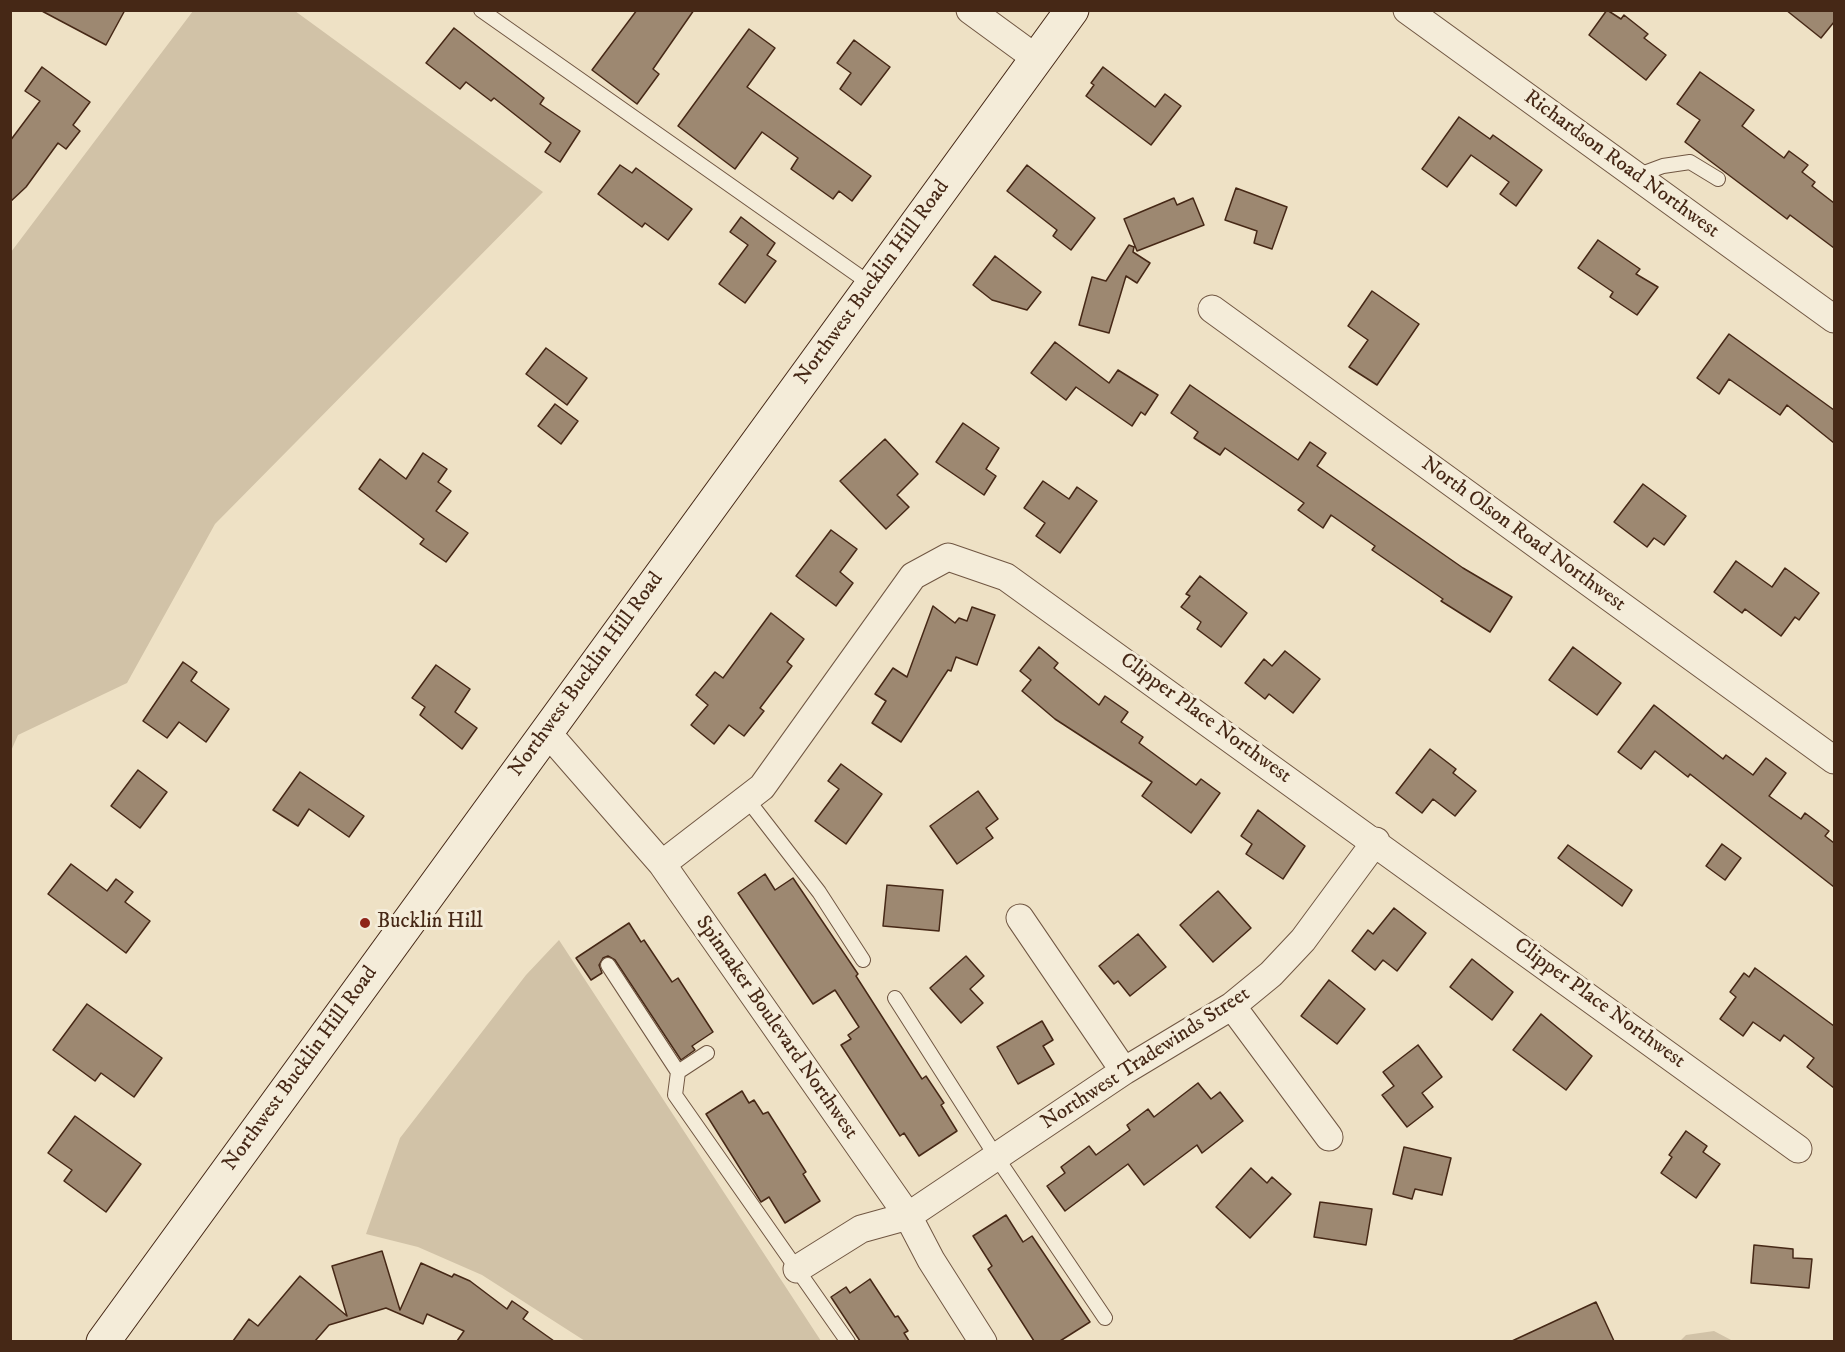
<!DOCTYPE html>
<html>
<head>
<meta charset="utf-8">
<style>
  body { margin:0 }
  #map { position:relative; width:1845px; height:1352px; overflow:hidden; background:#eee1c5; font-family:"IM FELL DW Pica",serif }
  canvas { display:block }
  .frame { position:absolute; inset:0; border:12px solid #462816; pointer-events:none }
</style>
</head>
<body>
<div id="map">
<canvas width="1845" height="1352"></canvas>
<div class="frame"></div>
</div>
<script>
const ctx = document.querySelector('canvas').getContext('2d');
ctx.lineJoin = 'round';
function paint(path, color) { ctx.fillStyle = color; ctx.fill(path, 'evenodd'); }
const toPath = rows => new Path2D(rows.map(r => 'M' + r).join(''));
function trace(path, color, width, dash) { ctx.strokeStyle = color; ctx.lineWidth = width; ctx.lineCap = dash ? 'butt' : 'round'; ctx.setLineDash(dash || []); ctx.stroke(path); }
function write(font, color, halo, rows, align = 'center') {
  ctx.font = font + ' "IM FELL DW Pica",serif'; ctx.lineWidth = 6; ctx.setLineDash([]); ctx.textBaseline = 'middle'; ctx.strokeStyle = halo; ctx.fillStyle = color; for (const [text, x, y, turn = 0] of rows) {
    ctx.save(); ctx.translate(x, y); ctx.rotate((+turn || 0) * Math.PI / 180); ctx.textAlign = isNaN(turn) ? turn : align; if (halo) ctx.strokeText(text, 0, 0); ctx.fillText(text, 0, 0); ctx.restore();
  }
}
paint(toPath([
  [193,11,295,11,543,192,215,524,127,683,18,735,11,751,11,252],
  [559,940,821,1341,585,1341,482,1275,418,1247,366,1234,400,1138,526,975],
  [1714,1331,1733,1341,1680,1341,1686,1335]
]), '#d1c2a7');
const building = toPath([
  [40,10,125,10,106,45,40,10],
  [637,10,694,10,653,69,659,74,637,104,592,70,637,10],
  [1607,10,1621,19,1624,15,1648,34,1644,38,1666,55,1646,80,1589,35,1607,10],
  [1786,10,1834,10,1834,22,1821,38,1786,10],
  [454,28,544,98,540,104,580,131,560,162,545,152,551,143,494,98,491,101,466,82,460,89,426,63,454,28],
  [749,29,775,48,747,87,871,176,852,201,839,191,833,199,791,169,798,158,762,132,735,169,678,126,749,29],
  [854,40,890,67,861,105,840,89,851,73,837,63,854,40],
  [42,67,90,102,73,125,80,131,66,149,58,143,26,187,10,202,10,141,40,101,25,91,42,67],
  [1103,67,1155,107,1165,94,1181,106,1151,145,1086,96,1094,85,1091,83,1103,67],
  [1700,72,1754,110,1742,126,1784,158,1789,151,1808,165,1802,172,1815,182,1812,186,1834,203,1834,248,1790,215,1787,219,1685,142,1700,120,1677,104,1700,72],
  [1459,117,1490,139,1493,135,1542,170,1516,206,1500,194,1509,182,1471,155,1447,187,1422,169,1459,117],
  [620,165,632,173,636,168,692,209,668,240,645,223,642,227,598,194,620,165],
  [1027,165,1095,218,1071,250,1053,236,1057,230,1007,191,1027,165],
  [1236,188,1287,207,1272,249,1254,243,1257,231,1225,220,1236,188],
  [1174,198,1177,205,1193,198,1204,225,1137,251,1124,219,1174,198],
  [741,217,775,243,767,255,776,261,745,303,719,284,748,245,730,232,741,217],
  [1598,240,1640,269,1636,274,1658,287,1637,315,1610,297,1613,292,1578,268,1598,240],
  [1129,245,1134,247,1133,252,1150,263,1137,283,1126,276,1109,333,1079,325,1092,277,1106,281,1129,245],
  [995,256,1041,292,1027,310,992,300,973,285,995,256],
  [1372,291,1419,324,1377,385,1349,367,1368,340,1348,326,1372,291],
  [1729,334,1834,410,1834,443,1787,405,1780,415,1729,379,1719,394,1697,378,1729,334],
  [1055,342,1109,383,1118,370,1158,395,1145,415,1141,412,1132,426,1076,387,1066,400,1031,373,1055,342],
  [546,348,587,378,567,405,526,374,546,348],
  [1190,385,1298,460,1310,442,1326,453,1317,466,1463,568,1512,597,1490,632,1441,601,1443,599,1372,550,1375,546,1331,515,1323,528,1298,510,1304,503,1225,448,1220,455,1194,438,1198,432,1171,413,1190,385],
  [555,404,578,421,561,444,538,426,555,404],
  [963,423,999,448,986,469,996,476,984,495,936,462,963,423],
  [885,439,918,474,897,495,909,507,886,529,840,481,885,439],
  [423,453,447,469,438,482,451,491,436,511,468,533,446,562,420,544,424,539,359,489,380,459,406,479,423,453],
  [1043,481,1069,499,1077,487,1097,501,1060,553,1036,536,1045,523,1024,508,1043,481],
  [1643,484,1686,516,1664,545,1654,538,1647,547,1614,522,1643,484],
  [831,530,857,549,840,572,853,583,836,606,796,576,831,530],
  [1736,561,1772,587,1785,568,1819,593,1799,620,1795,617,1781,636,1745,609,1742,613,1714,592,1736,561],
  [1200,576,1247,613,1221,647,1197,629,1201,622,1181,607,1190,596,1186,594,1200,576],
  [933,606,955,623,959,618,967,621,972,607,995,615,977,665,956,657,951,671,948,670,901,742,872,723,886,701,875,694,893,668,907,677,933,606],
  [771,613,804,639,787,662,792,666,760,708,764,711,744,736,729,725,714,744,691,725,708,705,696,695,715,672,723,678,771,613],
  [1039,647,1058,663,1054,668,1099,705,1105,696,1128,712,1121,722,1143,737,1139,743,1196,785,1201,779,1220,793,1191,833,1142,796,1152,782,1055,719,1022,691,1031,680,1020,671,1039,647],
  [1573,647,1621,683,1597,715,1549,680,1573,647],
  [1285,651,1320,679,1293,713,1269,694,1265,699,1245,683,1264,659,1272,666,1285,651],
  [183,662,197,672,191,681,229,709,206,742,179,722,167,738,143,721,183,662],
  [436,665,470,689,455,712,477,728,462,749,420,715,425,707,412,698,436,665],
  [1654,705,1723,759,1726,755,1753,775,1766,758,1786,773,1769,796,1801,819,1805,813,1829,831,1825,836,1834,843,1834,887,1690,774,1688,777,1655,751,1641,769,1618,752,1654,705],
  [1430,749,1456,769,1453,773,1476,791,1455,816,1433,799,1422,813,1396,793,1430,749],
  [841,764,882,794,846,844,815,821,839,789,828,781,841,764],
  [138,770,167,792,140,828,111,806,138,770],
  [300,772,364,816,349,837,309,809,298,826,273,810,300,772],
  [978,791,998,819,986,828,993,838,957,864,930,826,978,791],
  [1258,810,1305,846,1283,879,1246,854,1252,844,1241,836,1258,810],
  [1722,844,1741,858,1725,880,1706,866,1722,844],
  [1568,845,1632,890,1622,906,1558,858,1568,845],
  [71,864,107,891,116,879,133,892,125,902,150,921,126,953,48,894,71,864],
  [765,874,775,890,793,878,858,974,856,976,922,1079,926,1076,944,1103,941,1105,957,1131,919,1156,904,1133,900,1136,841,1045,851,1039,848,1035,859,1027,835,990,813,1004,738,893,765,874],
  [887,885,943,890,939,931,883,926,887,885],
  [1218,891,1251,928,1213,962,1180,925,1218,891],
  [1394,908,1426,933,1397,971,1383,960,1375,970,1352,951,1368,930,1373,934,1394,908],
  [629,923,641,942,644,940,672,982,678,978,713,1032,692,1046,695,1050,681,1060,615,960,608,956,603,958,599,965,602,973,591,980,576,958,629,923],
  [1138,934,1166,967,1130,996,1118,981,1114,984,1099,966,1138,934],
  [966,956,984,976,970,989,983,1003,961,1023,930,988,966,956],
  [1472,959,1513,992,1492,1020,1450,987,1472,959],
  [1755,968,1834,1026,1834,1088,1807,1067,1814,1058,1784,1035,1780,1041,1753,1022,1743,1036,1720,1019,1736,997,1730,992,1744,973,1749,977,1755,968],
  [1329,980,1365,1009,1337,1044,1301,1016,1329,980],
  [87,1004,162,1058,134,1097,101,1073,95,1081,53,1050,87,1004],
  [1541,1014,1592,1056,1566,1090,1513,1050,1541,1014],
  [1042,1021,1053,1040,1043,1046,1054,1064,1018,1084,997,1047,1042,1021],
  [1418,1045,1442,1077,1422,1093,1433,1107,1407,1127,1382,1095,1394,1086,1383,1072,1418,1045],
  [1198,1083,1211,1099,1220,1092,1243,1121,1202,1153,1197,1145,1144,1185,1128,1164,1065,1211,1047,1186,1065,1173,1061,1167,1089,1146,1096,1155,1130,1130,1127,1125,1148,1109,1154,1117,1198,1083],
  [742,1091,749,1103,754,1100,763,1114,768,1112,806,1172,803,1174,820,1201,785,1223,769,1197,761,1202,706,1114,742,1091],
  [75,1116,141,1164,106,1212,64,1181,72,1170,48,1153,75,1116],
  [1686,1131,1707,1146,1703,1152,1720,1164,1696,1198,1661,1173,1672,1157,1669,1155,1686,1131],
  [1404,1147,1451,1158,1442,1195,1415,1189,1412,1199,1393,1194,1404,1147],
  [1251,1168,1267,1183,1272,1177,1291,1194,1250,1238,1216,1207,1251,1168],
  [1320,1202,1372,1209,1366,1245,1314,1237,1320,1202],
  [1006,1215,1023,1242,1032,1236,1090,1322,1060,1341,1034,1341,988,1269,992,1266,973,1236,1006,1215],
  [1754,1245,1793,1249,1793,1258,1812,1259,1809,1288,1751,1283,1754,1245],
  [382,1251,400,1310,421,1263,452,1277,454,1274,470,1281,507,1309,512,1301,528,1312,523,1319,554,1341,457,1341,464,1331,427,1314,423,1324,386,1308,329,1325,315,1341,233,1341,249,1319,258,1326,300,1276,347,1316,332,1266,382,1251],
  [870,1279,895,1317,898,1316,908,1331,904,1333,909,1341,860,1341,831,1297,846,1287,850,1293,870,1279],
  [1596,1302,1614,1341,1512,1341,1596,1302]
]);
paint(building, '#9d8871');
trace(building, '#462816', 1.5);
const service = toPath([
  [481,10,872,285],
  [1636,176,1663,166,1690,162,1718,179],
  [747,799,819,892,863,960],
  [608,965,678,1072,675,1095,848,1342],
  [895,998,997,1158,1105,1318],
  [678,1072,707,1053]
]);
const minor = toPath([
  [970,10,1037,59],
  [1407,10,1834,319],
  [1212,309,1834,760],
  [546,731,662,864,908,1216,931,1260,983,1342],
  [662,864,762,787,913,576,948,557,1006,577,1798,1149],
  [1020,918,1124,1071],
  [1232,1006,1329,1137],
  [797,1269,861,1229,908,1216,1124,1071,1232,1006,1271,974,1303,940,1376,841]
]);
const secondary = toPath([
  [103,1342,1072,10]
]);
trace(service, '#705642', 16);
trace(minor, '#705642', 29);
trace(secondary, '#462816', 35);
trace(service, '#f4ecd9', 14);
trace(minor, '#f4ecd9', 27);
trace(secondary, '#f4ecd9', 33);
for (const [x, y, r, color] of [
  [365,923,6,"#8f2418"]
]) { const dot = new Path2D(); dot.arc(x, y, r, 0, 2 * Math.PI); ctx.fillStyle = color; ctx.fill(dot); trace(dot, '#f4ecd9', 2); }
write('21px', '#462816', '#f4ecd9', [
  ["Richardson Road Northwest",1621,165,36],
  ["Northwest Bucklin Hill Road",873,283,-54],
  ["North Olson Road Northwest",1523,535,36],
  ["Northwest Bucklin Hill Road",587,675,-54],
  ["Clipper Place Northwest",1205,719,36],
  ["Clipper Place Northwest",1599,1004,36],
  ["Spinnaker Boulevard Northwest",776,1028,55],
  ["Northwest Tradewinds Street",1146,1059,-33],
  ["Northwest Bucklin Hill Road",301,1069,-54]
]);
write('21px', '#462816', '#f4ecd9', [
  ["Bucklin Hill",377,923]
], 'left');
</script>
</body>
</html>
